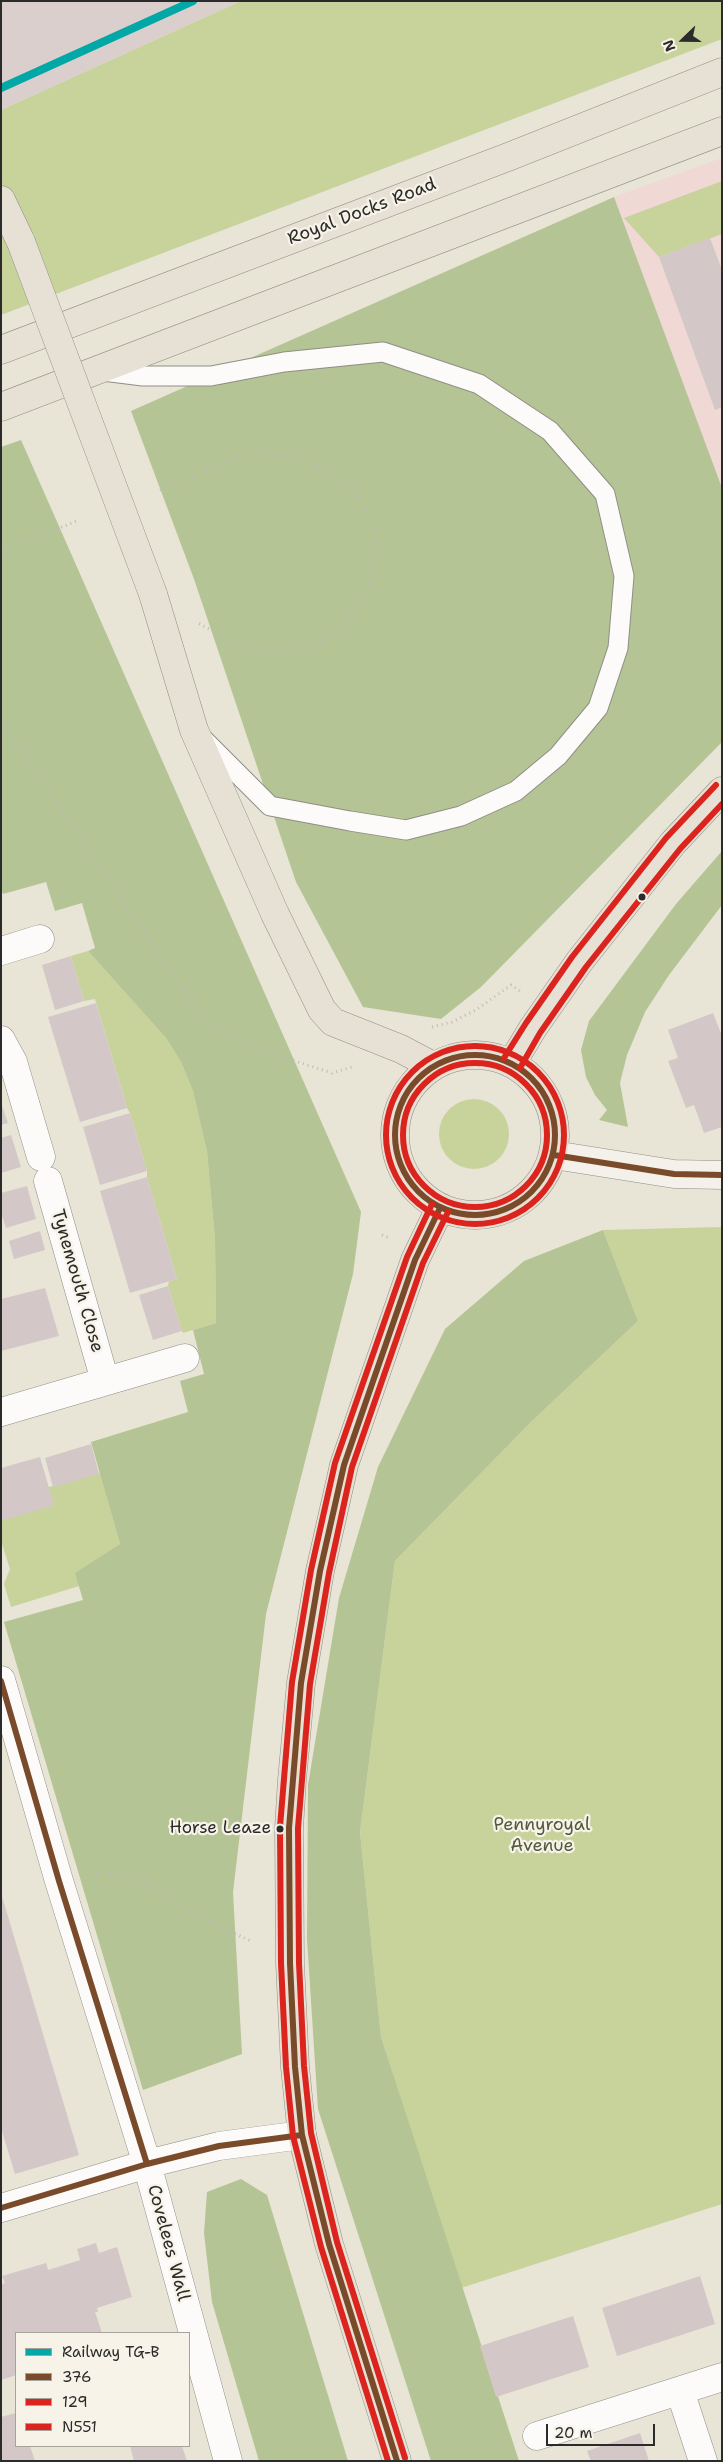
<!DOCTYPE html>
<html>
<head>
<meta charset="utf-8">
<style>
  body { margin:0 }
  #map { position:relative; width:723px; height:2462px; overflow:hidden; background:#e8e4d6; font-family:"Shantell Sans",sans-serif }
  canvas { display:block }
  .frame { position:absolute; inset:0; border:2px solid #2b2b2b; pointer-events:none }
  .legend { position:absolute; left:15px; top:2332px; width:175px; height:115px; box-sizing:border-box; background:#f7f3e8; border:1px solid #a5a39c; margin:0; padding:6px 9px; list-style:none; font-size:15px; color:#2b2b2b }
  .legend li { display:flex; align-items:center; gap:10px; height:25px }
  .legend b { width:25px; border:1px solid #a5a39c }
  .north { position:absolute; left:658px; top:15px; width:50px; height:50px; -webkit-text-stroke:4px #f7f3e8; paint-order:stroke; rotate:248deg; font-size:14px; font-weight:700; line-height:20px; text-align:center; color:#2b2b2b }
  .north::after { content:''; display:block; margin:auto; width:18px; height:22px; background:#2b2b2b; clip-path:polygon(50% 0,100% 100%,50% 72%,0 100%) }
  .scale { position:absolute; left:546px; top:2424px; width:109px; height:22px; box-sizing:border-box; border:2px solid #2b2b2b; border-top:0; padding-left:6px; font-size:15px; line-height:18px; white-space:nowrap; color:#2b2b2b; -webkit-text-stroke:4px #f7f3e8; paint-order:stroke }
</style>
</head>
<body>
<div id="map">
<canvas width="723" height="2462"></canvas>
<div class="frame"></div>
<ul class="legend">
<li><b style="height:6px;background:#02a8a6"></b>Railway TG-B</li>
<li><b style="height:6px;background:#7a4b2a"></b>376</li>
<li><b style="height:6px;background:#dc241f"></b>129</li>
<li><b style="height:6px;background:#dc241f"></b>N551</li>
</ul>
<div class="north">N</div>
<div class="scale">20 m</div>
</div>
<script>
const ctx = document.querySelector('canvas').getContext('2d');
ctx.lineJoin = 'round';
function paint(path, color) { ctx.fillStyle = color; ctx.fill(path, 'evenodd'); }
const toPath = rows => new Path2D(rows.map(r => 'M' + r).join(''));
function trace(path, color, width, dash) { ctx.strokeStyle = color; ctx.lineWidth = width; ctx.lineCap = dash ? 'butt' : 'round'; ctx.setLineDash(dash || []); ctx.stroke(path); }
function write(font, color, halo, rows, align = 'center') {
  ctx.font = font + ' "Shantell Sans",sans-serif'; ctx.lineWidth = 4.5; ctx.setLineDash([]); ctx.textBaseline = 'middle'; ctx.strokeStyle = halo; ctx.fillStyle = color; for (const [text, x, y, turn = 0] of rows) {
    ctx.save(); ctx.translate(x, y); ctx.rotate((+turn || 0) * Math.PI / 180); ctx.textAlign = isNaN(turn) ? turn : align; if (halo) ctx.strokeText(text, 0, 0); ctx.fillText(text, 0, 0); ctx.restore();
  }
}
paint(toPath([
  [722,158,722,488,614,197]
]), '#f0d8d5');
paint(toPath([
  [1,1,241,1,1,110]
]), '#dbcfce');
paint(toPath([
  [241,1,722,1,722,39,1,315,1,110],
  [722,181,722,234,659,257,624,218],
  [88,951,166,1038,181,1062,193,1091,207,1152,215,1239,216,1323,183,1333,182,1331,168,1286,169,1281,177,1279,147,1177,147,1171,130,1113,127,1108,95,999,84,1001,71,956],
  '439 1134a35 35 0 1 1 70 0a35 35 0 1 1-70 0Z',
  [722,1227,722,2204,461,2288,381,2037,360,1832,395,1561,531,1422,638,1321,603,1230],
  [100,1473,120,1544,76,1573,79,1586,11,1607,4,1584,10,1569,1,1541,1,1521,49,1487]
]), '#c7d39b');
paint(toPath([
  [614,197,722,488,722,742,481,987,441,1019,363,1007,296,882,194,579,131,411],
  [21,440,361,1212,353,1274,266,1614,233,1892,242,2054,143,2090,4,1622,83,1600,75,1573,120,1544,91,1442,188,1412,180,1381,204,1374,193,1330,216,1323,215,1239,207,1152,193,1091,181,1062,166,1038,88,951,95,948,82,903,55,911,46,882,3,894,1,888,1,447],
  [722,851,722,905,669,975,645,1012,627,1055,620,1083,628,1127,599,1120,607,1110,595,1095,586,1077,581,1050,589,1021,676,904],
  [603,1230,638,1321,531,1422,395,1561,360,1832,381,2037,519,2461,431,2461,318,2109,307,1939,308,1785,339,1598,378,1467,445,1329,524,1261],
  [241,2179,267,2195,348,2461,259,2461,212,2302,204,2233,207,2192]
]), '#b4c494');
paint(toPath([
  [710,238,722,270,722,407,715,410,659,257],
  [71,956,84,1001,55,1010,42,965],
  [96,1003,127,1108,80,1122,48,1017],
  [713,1013,722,1036,722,1127,704,1133,694,1105,686,1108,668,1061,678,1058,668,1030],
  [1,1103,8,1123,1,1125],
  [130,1113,147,1171,100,1185,83,1127],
  [11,1135,21,1167,1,1173,1,1138],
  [147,1177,177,1279,130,1293,100,1191],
  [27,1186,36,1219,6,1228,1,1213,1,1193],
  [40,1231,45,1250,14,1259,9,1241],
  [168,1286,182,1331,153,1340,139,1295],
  [45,1288,59,1336,1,1351,1,1299],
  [91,1444,99,1474,53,1487,45,1458],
  [40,1457,54,1505,1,1521,1,1468],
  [1,1893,79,2155,15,2174,1,2128],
  [96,2243,99,2253,117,2247,132,2297,97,2308,98,2312,95,2312,102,2333,16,2333,16,2375,1,2380,1,2285,5,2283,2,2276,46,2263,48,2270,80,2260,77,2249],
  [700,2276,715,2324,617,2356,602,2308],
  [573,2316,589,2367,496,2397,480,2346],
  [16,2413,16,2446,30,2446,35,2461,1,2461,1,2417],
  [640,2433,649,2461,591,2461,587,2451],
  [130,2446,182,2446,187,2461,134,2461]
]), '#d3c8c7');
const lane = toPath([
  [103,371,143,376,211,376,284,362,383,352,479,384,550,431,605,494,624,576,618,648,598,708,558,756,516,791,461,816,406,830,350,821,270,806,204,740]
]);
const street = toPath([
  [1,951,40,939],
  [1,1040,13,1062,41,1157],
  [48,1181,105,1381],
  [1,1412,185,1358],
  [1,1680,59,1881,147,2164,228,2461],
  [1,2208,147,2164,219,2146,302,2135],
  [680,2391,703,2461],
  [537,2436,722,2377]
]);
const secondary = toPath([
  [554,1155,674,1174,722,1175]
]);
const primary = toPath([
  '395 1135a80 80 0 1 1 160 0a80 80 0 1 1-160 0Z',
  [512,1063,533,1028,579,962,673,843,722,791],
  [397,2461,329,2244,302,2135,295,2067,290,1963,289,1828,292,1780,301,1683,320,1571,344,1465,415,1260,440,1208]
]);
const highway = toPath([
  [1,200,21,242],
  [1,350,508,157,722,72],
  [1,407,722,131],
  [153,594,194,730,275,914,322,1010,333,1022,401,1049,433,1066]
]);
trace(lane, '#8f8e86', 21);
trace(street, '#8f8e86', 29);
trace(secondary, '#8f8e86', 29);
trace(primary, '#8f8e86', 29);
trace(highway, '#8f8e86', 29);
trace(toPath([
  [160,490,256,449,302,458,355,490,376,537,370,585,340,631,308,648,256,654,196,622],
  [1,552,79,520],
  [1,721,200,1015,242,1044,332,1073,352,1067],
  [432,1027,452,1022,476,1010,511,985,520,991],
  [382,1235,389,1238],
  [91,1875,103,1872,139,1878,195,1915,253,1942]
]), '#bdbcba', 3, [1, 4]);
trace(lane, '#fcfbf9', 19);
trace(street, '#fcfbf9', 28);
trace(secondary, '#f3f1ea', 28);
trace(primary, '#e6e1d4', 28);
trace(highway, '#e6e1d4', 28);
const highwayBridge = toPath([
  [21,242,153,594]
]);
trace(highwayBridge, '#8f8e86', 29, []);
trace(highwayBridge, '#e6e1d4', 28);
trace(toPath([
  '395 1135a80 80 0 1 1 160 0a80 80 0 1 1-160 0Z',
  [554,1155,674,1174,722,1175],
  [1,1681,59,1881,147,2164],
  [1,2208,147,2164,219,2146,302,2135],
  [397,2461,329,2244,302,2135,295,2067,290,1963,289,1828,301,1683,320,1571,344,1465,415,1260,440,1208]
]), '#7a4b2a', 6);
trace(toPath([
  '386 1135a89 89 0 1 1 178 0a89 89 0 1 1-178 0Z',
  [520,1068,540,1033,586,967,680,849,722,804],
  [405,2458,337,2242,311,2133,304,2066,299,1963,298,1828,310,1684,329,1573,352,1467,423,1263,448,1212]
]), '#dc241f', 6);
trace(toPath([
  [504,1058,526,1023,572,957,666,838,716,785],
  '403 1135a72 72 0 1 1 144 0a72 72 0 1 1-144 0Z',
  [388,2461,321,2247,293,2136,286,2067,281,1963,280,1827,292,1682,311,1570,335,1463,407,1257,432,1204]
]), '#dc241f', 6);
trace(toPath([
  [1,88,193,1]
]), '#02a8a6', 8);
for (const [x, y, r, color] of [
  [642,897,4.5,"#2b2b2b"],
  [280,1829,4.5,"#2b2b2b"]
]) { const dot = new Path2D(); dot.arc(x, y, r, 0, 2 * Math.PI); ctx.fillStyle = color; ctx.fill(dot); trace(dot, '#f7f3e8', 2); }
write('17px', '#2b2b2b', '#f7f3e8', [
  ["Horse Leaze",271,1829]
], 'right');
write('18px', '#2b2b2b', '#f7f3e8', [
  ["Royal Docks Road",362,212,-21],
  ["Tynemouth Close",77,1281,74],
  ["Covelees Wall",168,2243,75]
]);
write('18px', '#52593e', '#f7f3e8', [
  ["Pennyroyal",542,1825],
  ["Avenue",542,1846]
]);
</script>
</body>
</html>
